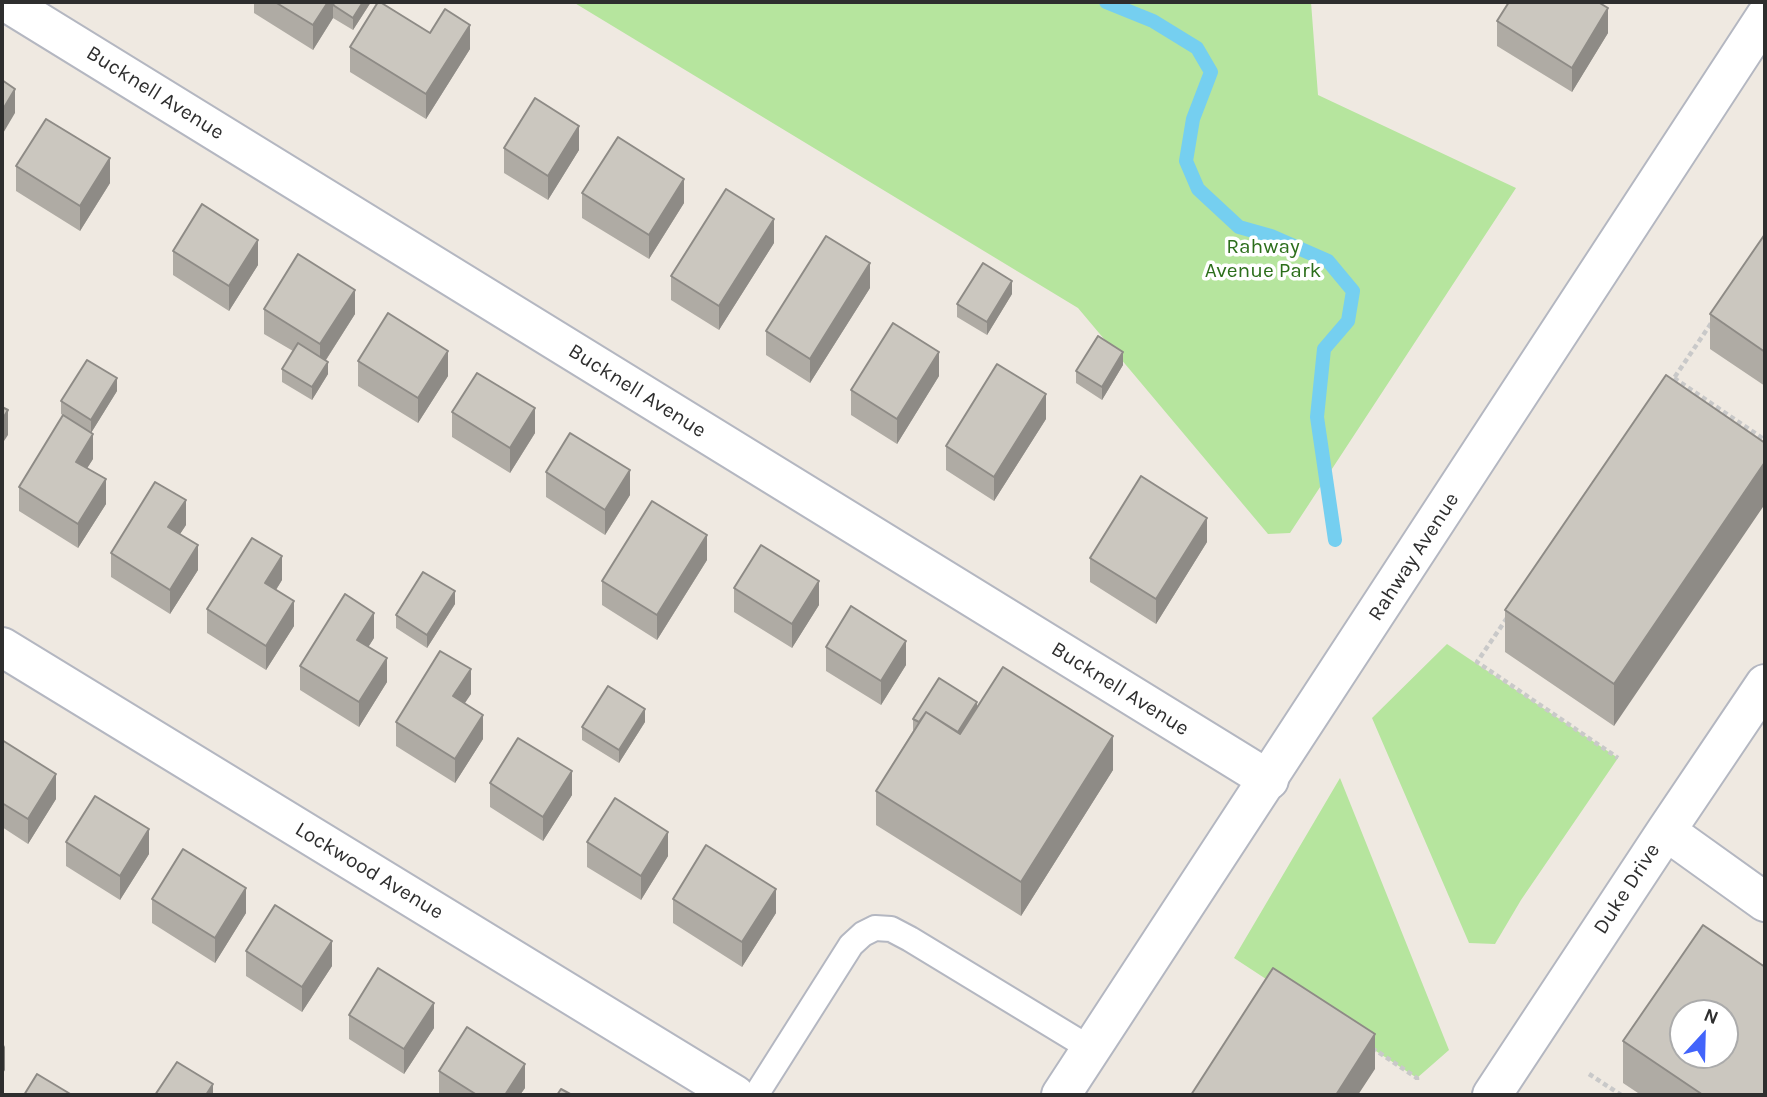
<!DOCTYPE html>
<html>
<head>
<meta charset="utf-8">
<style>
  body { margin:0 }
  #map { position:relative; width:1767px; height:1097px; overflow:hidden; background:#efe9e1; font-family:Karla,sans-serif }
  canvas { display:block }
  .frame { position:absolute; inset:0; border:4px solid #2e2e2e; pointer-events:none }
  .north { position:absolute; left:1669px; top:999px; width:70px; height:70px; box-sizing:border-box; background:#fff; border:2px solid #ababab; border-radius:50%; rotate:22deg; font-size:19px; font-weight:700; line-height:28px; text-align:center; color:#2e2e2e }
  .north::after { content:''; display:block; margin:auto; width:24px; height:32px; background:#4264fb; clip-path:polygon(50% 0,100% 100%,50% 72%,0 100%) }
</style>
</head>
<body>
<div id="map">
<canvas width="1767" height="1097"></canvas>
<div class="frame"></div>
<div class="north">N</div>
</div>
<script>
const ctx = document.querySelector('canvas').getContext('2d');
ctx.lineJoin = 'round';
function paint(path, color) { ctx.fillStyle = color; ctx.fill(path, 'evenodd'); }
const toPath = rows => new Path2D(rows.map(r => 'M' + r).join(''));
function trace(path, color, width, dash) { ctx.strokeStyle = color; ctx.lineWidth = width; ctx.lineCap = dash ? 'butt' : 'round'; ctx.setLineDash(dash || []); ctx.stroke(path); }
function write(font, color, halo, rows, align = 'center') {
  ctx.font = font + ' Karla,sans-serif'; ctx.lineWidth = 7; ctx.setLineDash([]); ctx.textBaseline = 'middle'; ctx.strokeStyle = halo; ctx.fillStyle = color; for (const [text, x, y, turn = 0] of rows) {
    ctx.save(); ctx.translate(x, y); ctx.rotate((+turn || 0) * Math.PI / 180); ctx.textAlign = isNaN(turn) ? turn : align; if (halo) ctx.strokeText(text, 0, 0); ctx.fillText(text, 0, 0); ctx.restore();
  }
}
paint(toPath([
  [573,2,1311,2,1318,95,1516,188,1290,533,1268,534,1078,308],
  [1447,644,1618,758,1521,900,1495,944,1469,943,1372,718],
  [1340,778,1449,1050,1417,1078,1234,958]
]), '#b6e59e');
trace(toPath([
  [1106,2,1153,21,1197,48,1211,72,1193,119,1186,161,1198,189,1239,227,1271,236,1328,261,1353,291,1348,321,1324,349,1317,417,1335,540]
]), '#75cff0', 14);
const lane = toPath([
  [756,1095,851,945,863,934,875,928,891,929,910,939,1091,1049]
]);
const street = toPath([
  [6,2,1269,780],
  [2,647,735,1095],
  [1666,831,1765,902],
  [1492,1095,1666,831,1765,684]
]);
const secondary = toPath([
  [1061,1095,1765,17]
]);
trace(lane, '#b4b7c1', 28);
trace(street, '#b4b7c1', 42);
trace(secondary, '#b4b7c1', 42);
trace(toPath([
  [1674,378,1765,440],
  [1670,384,1712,322],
  [1507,618,1477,662,1618,758],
  [1372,1048,1417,1078,1417,1083],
  [1589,1074,1621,1095]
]), '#c9c9c9', 4.5, [5, 3.5]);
trace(lane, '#fff', 24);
trace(street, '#fff', 38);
trace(secondary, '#fff', 38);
paint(toPath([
  [254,2,371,2,353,30,333,18,313,50,254,13],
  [1497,21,1608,33,1572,92,1497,46],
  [430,33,470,49,426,119,350,72,350,47],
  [504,148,579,150,548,200,504,173],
  [16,166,110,183,80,231,16,191],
  [582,193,684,203,649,259,582,218],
  [1765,234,1765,386,1710,349,1710,314],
  [774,243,719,330,671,300,671,276],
  [173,251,258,265,229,311,173,275],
  [870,288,810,383,766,355,766,331],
  [1012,294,987,335,957,317,957,304],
  [264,309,355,314,326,360,328,374,312,400,282,382,282,369,293,351,264,334],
  [358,361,448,376,418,423,358,386],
  [1123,365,1102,400,1076,383,1076,371],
  [1666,375,1614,726,1505,652,1505,610],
  [939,376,897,444,851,415,851,390],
  [117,391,91,433,61,414,61,401],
  [452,412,535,433,510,473,452,437],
  [1046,419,994,501,946,470,946,446],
  [93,459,87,468,106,504,78,548,19,511,19,487],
  [546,472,630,495,605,535,546,497],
  [186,525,180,534,198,570,170,614,111,577,111,553],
  [1207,542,1156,624,1090,582,1090,558],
  [707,560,657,640,602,605,602,581],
  [282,580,276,590,294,626,266,670,207,633,207,609],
  [734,588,819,605,792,648,734,612],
  [455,604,427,648,396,628,396,615],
  [374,638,368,647,387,682,359,727,300,690,300,666],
  [826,647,906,665,881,705,826,671],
  [471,694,464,703,483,739,455,783,396,746,396,722],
  [977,708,1113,770,1021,916,876,825,876,791,913,731,913,719],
  [645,722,619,763,582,740,582,727],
  [2,740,56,799,28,844,2,827],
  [490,783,572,795,543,841,490,807],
  [66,842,149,854,120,900,66,866],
  [587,842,668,856,641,900,587,867],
  [152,899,246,913,215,963,152,923],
  [673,899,776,913,742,967,673,923],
  [246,951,332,966,302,1012,246,976],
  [349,1015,434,1028,404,1074,349,1039],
  [1623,1041,1765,1095,1641,1095,1623,1083],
  [439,1071,525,1088,520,1095,439,1095]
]), '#afaba4');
paint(toPath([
  [328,2,343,2,333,5,333,18,313,50,313,25],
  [363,2,371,2,353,30,353,18],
  [1608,8,1608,33,1572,92,1572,68],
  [470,25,470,49,426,119,426,94],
  [15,89,15,113,2,135,2,111],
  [579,126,579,150,548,200,548,176],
  [110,158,110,183,80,231,80,206],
  [684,179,684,203,649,259,649,235],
  [774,219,774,243,719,330,719,306],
  [258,240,258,265,229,311,229,286],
  [870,263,870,288,810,383,810,359],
  [1012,281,1012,294,987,335,987,322],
  [355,290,355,314,320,369,320,344],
  [448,351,448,376,418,423,418,398],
  [939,352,939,376,897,444,897,419],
  [1123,352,1123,365,1102,400,1102,387],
  [328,362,328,374,312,400,312,387],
  [117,378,117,391,91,433,91,420],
  [1046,394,1046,419,994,501,994,477],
  [535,408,535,433,510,473,510,448],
  [8,410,8,435,2,444,2,420],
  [93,434,93,459,76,486,76,462],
  [1765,462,1765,504,1614,726,1614,684],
  [630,470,630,495,605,535,605,510],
  [106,479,106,504,78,548,78,524],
  [186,500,186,525,168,552,168,527],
  [1207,518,1207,542,1156,624,1156,599],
  [707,535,707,560,657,640,657,615],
  [198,545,198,570,170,614,170,590],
  [282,556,282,580,265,607,265,583],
  [819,581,819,605,792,648,792,624],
  [455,591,455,604,427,648,427,635],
  [294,601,294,626,266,670,266,646],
  [374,613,374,638,357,665,357,640],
  [906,641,906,665,881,705,881,681],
  [387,658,387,682,359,727,359,702],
  [471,669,471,694,453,721,453,696],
  [977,702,977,715,951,755,951,743],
  [645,709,645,722,619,763,619,750],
  [483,715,483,739,455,783,455,759],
  [1113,736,1113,770,1021,916,1021,882],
  [572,771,572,795,543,841,543,817],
  [56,774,56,799,28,844,28,819],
  [149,829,149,854,120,900,120,876],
  [668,832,668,856,641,900,641,876],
  [246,888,246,913,215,963,215,938],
  [776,889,776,913,742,967,742,942],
  [332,941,332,966,302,1012,302,987],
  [434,1003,434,1028,404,1074,404,1049],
  [1375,1034,1375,1069,1358,1095,1336,1095],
  [5,1045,5,1070,2,1075,2,1051],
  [525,1064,525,1088,520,1095,505,1095],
  [213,1084,213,1095,206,1095]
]), '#8e8b86');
const building = toPath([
  [275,2,328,2,313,25,275,2],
  [335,2,363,2,353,18,333,5,335,2],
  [378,2,380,2,430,33,445,9,470,25,426,94,350,47,378,2],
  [1509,2,1598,2,1608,8,1572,68,1497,21,1509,2],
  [2,80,15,89,2,111,2,80],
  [535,98,579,126,548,176,504,148,535,98],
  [46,119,110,158,80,206,16,166,46,119],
  [618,137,684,179,649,235,582,193,618,137],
  [726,189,774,219,719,306,671,276,726,189],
  [202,204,258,240,229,286,173,251,202,204],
  [1765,234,1765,352,1710,314,1765,234],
  [826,236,870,263,810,359,766,331,826,236],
  [298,254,355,290,320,344,264,309,298,254],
  [983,263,1012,281,987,322,957,304,983,263],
  [388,313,448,351,418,398,358,361,388,313],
  [893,323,939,352,897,419,851,390,893,323],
  [1098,336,1123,352,1102,387,1076,371,1098,336],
  [298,343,328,362,312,387,282,369,298,343],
  [87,360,117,378,91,420,61,401,87,360],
  [997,364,1046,394,994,477,946,446,997,364],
  [477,373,535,408,510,448,452,412,477,373],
  [1666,375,1765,443,1765,462,1614,684,1505,610,1666,375],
  [2,407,8,410,2,420,2,407],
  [63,415,93,434,76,462,106,479,78,524,19,487,63,415],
  [570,433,630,470,605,510,546,472,570,433],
  [1141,476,1207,518,1156,599,1090,558,1141,476],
  [155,482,186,500,168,527,198,545,170,590,111,553,155,482],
  [652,501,707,535,657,615,602,581,652,501],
  [252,538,282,556,265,583,294,601,266,646,207,609,252,538],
  [761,545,819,581,792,624,734,588,761,545],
  [423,572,455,591,427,635,396,615,423,572],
  [345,594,374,613,357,640,387,658,359,702,300,666,345,594],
  [851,606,906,641,881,681,826,647,851,606],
  [440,651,471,669,453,696,483,715,455,759,396,722,440,651],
  [1003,667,1113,736,1021,882,876,791,926,712,960,734,1003,667],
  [939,678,977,702,958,732,926,712,919,722,913,719,939,678],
  [608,686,645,709,619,750,582,727,608,686],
  [518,738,572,771,543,817,490,783,518,738],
  [2,740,56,774,28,819,2,803,2,740],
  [95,796,149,829,120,876,66,842,95,796],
  [615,798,668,832,641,876,587,842,615,798],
  [706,845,776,889,742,942,673,899,706,845],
  [183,849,246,888,215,938,152,899,183,849],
  [275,905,332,941,302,987,246,951,275,905],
  [1703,925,1765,967,1765,1095,1703,1095,1623,1041,1703,925],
  [1683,1013,1725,1013,1725,1055,1683,1055,1683,1013],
  [378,968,434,1003,404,1049,349,1015,378,968],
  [1273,968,1375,1034,1336,1095,1191,1095,1273,968],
  [467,1027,525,1064,505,1095,477,1095,439,1071,467,1027],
  [177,1062,213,1084,206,1095,155,1095,177,1062],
  [37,1074,72,1095,24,1095,37,1074],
  [561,1089,572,1095,557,1095,561,1089]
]);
paint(building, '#cbc7bf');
trace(building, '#8e8b86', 2);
write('21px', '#2e2e2e', '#fff', [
  ["Bucknell Avenue",155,93,32],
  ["Bucknell Avenue",637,391,32],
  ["Rahway Avenue",1414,557,-57],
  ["Bucknell Avenue",1120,689,32],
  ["Lockwood Avenue",369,871,31],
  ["Duke Drive",1627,889,-57]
]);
write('21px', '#2c6e1b', '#fff', [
  ["Rahway",1263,247],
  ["Avenue Park",1263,271]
]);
</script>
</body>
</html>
